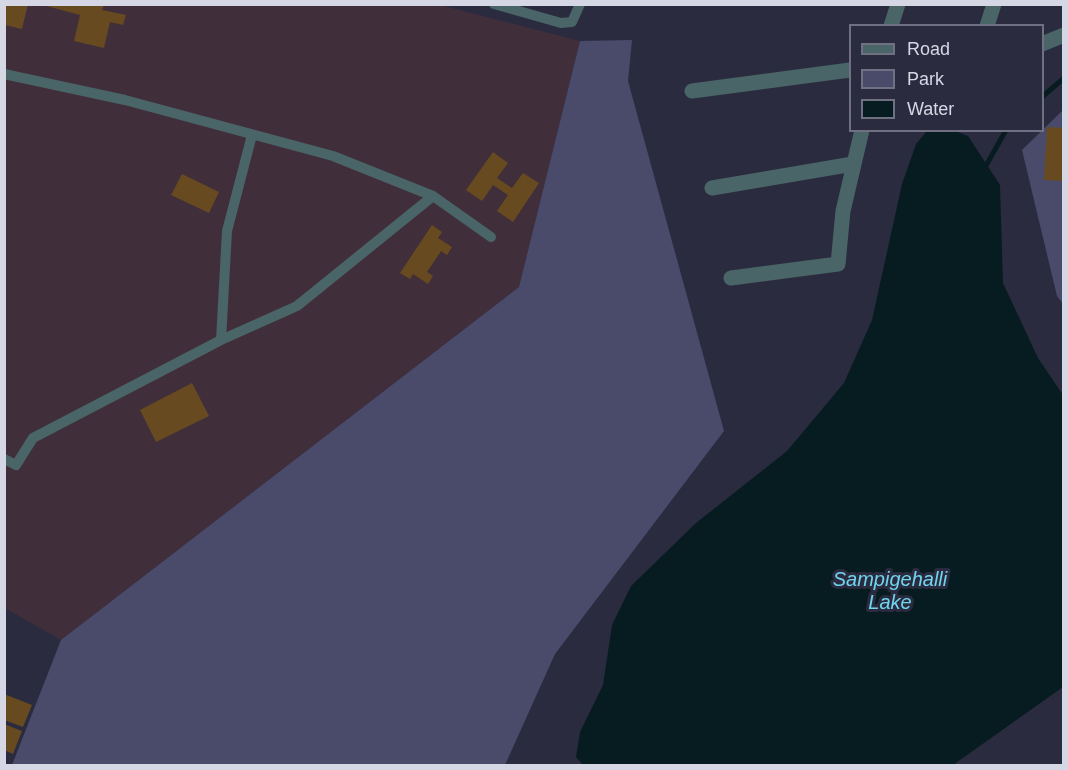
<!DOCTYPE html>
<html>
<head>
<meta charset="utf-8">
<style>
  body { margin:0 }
  #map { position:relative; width:1068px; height:770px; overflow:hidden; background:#2b2b40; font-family:Helvetica,sans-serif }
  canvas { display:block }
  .frame { position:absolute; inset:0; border:6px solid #d6d7e4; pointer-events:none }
  .legend { position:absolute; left:849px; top:24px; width:195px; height:108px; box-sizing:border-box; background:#2b2b40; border:2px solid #6f7082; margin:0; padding:8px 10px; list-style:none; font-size:18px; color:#d6d7e4 }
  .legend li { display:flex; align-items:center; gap:12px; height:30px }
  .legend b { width:30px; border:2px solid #6f7082 }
</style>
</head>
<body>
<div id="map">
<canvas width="1068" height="770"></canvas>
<div class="frame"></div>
<ul class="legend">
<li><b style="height:8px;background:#4a6568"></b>Road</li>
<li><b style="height:16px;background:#4a4a6b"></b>Park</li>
<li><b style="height:16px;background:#071c21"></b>Water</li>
</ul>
</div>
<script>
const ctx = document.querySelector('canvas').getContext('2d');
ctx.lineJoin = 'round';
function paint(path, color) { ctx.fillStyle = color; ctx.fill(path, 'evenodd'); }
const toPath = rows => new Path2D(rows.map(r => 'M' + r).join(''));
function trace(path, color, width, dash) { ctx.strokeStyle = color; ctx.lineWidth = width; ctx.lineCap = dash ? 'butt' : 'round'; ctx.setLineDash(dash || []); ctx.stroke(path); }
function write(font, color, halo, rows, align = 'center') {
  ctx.font = font + ' Helvetica,sans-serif'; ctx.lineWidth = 6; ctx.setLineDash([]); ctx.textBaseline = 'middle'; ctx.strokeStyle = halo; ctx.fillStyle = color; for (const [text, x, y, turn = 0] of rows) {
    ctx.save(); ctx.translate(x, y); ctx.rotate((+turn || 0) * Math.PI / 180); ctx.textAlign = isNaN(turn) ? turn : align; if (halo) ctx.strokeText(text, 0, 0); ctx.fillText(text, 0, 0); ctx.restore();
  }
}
paint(toPath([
  [5,5,440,5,580,41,519,287,61,640,5,608]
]), '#402f3b');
paint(toPath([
  [632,40,628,81,724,431,555,654,505,765,12,765,61,640,519,287,580,41],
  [1063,110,1063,304,1057,296,1022,150]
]), '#4a4a6b');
paint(toPath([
  [927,131,955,131,968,136,1000,185,1003,283,1038,358,1063,395,1063,687,953,765,583,765,576,757,580,732,603,685,612,625,631,586,696,523,787,451,844,383,872,320,902,184,916,144]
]), '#071c21');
trace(toPath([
  [1042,97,1064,78],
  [983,171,1006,130]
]), '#071c21', 5);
paint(toPath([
  [5,4,28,4,22,29,5,25],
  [39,4,101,4,104,5,102,10,126,15,123,25,110,22,104,48,74,41,80,15],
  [1047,127,1064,128,1064,181,1044,180],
  [493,152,508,163,497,178,512,188,523,173,539,183,513,222,497,211,508,195,493,185,482,201,466,190],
  [182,174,219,192,209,213,171,195],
  [432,225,442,232,438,238,452,247,447,255,441,251,427,272,433,276,428,284,413,274,410,279,400,273],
  [192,383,209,416,156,442,140,410],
  [4,694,32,705,23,727,4,720],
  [4,724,22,731,13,754,4,750]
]), '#674a1f');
trace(toPath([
  [494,4,561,23,572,22,580,4],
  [4,74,125,100,333,156,433,196,491,237],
  [221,340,227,231,252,135],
  [4,459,16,465,33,438,221,340,297,306,433,196]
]), '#4a6568', 10);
trace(toPath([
  [891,26,898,4],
  [987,26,994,4],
  [1042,44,1064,35],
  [692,91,850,70],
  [712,188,853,164],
  [731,278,838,264,843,211,862,130]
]), '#4a6568', 15);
write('italic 20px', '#6ed5ed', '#2b2b40', [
  ["Sampigehalli",890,580],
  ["Lake",890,603]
]);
</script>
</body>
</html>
